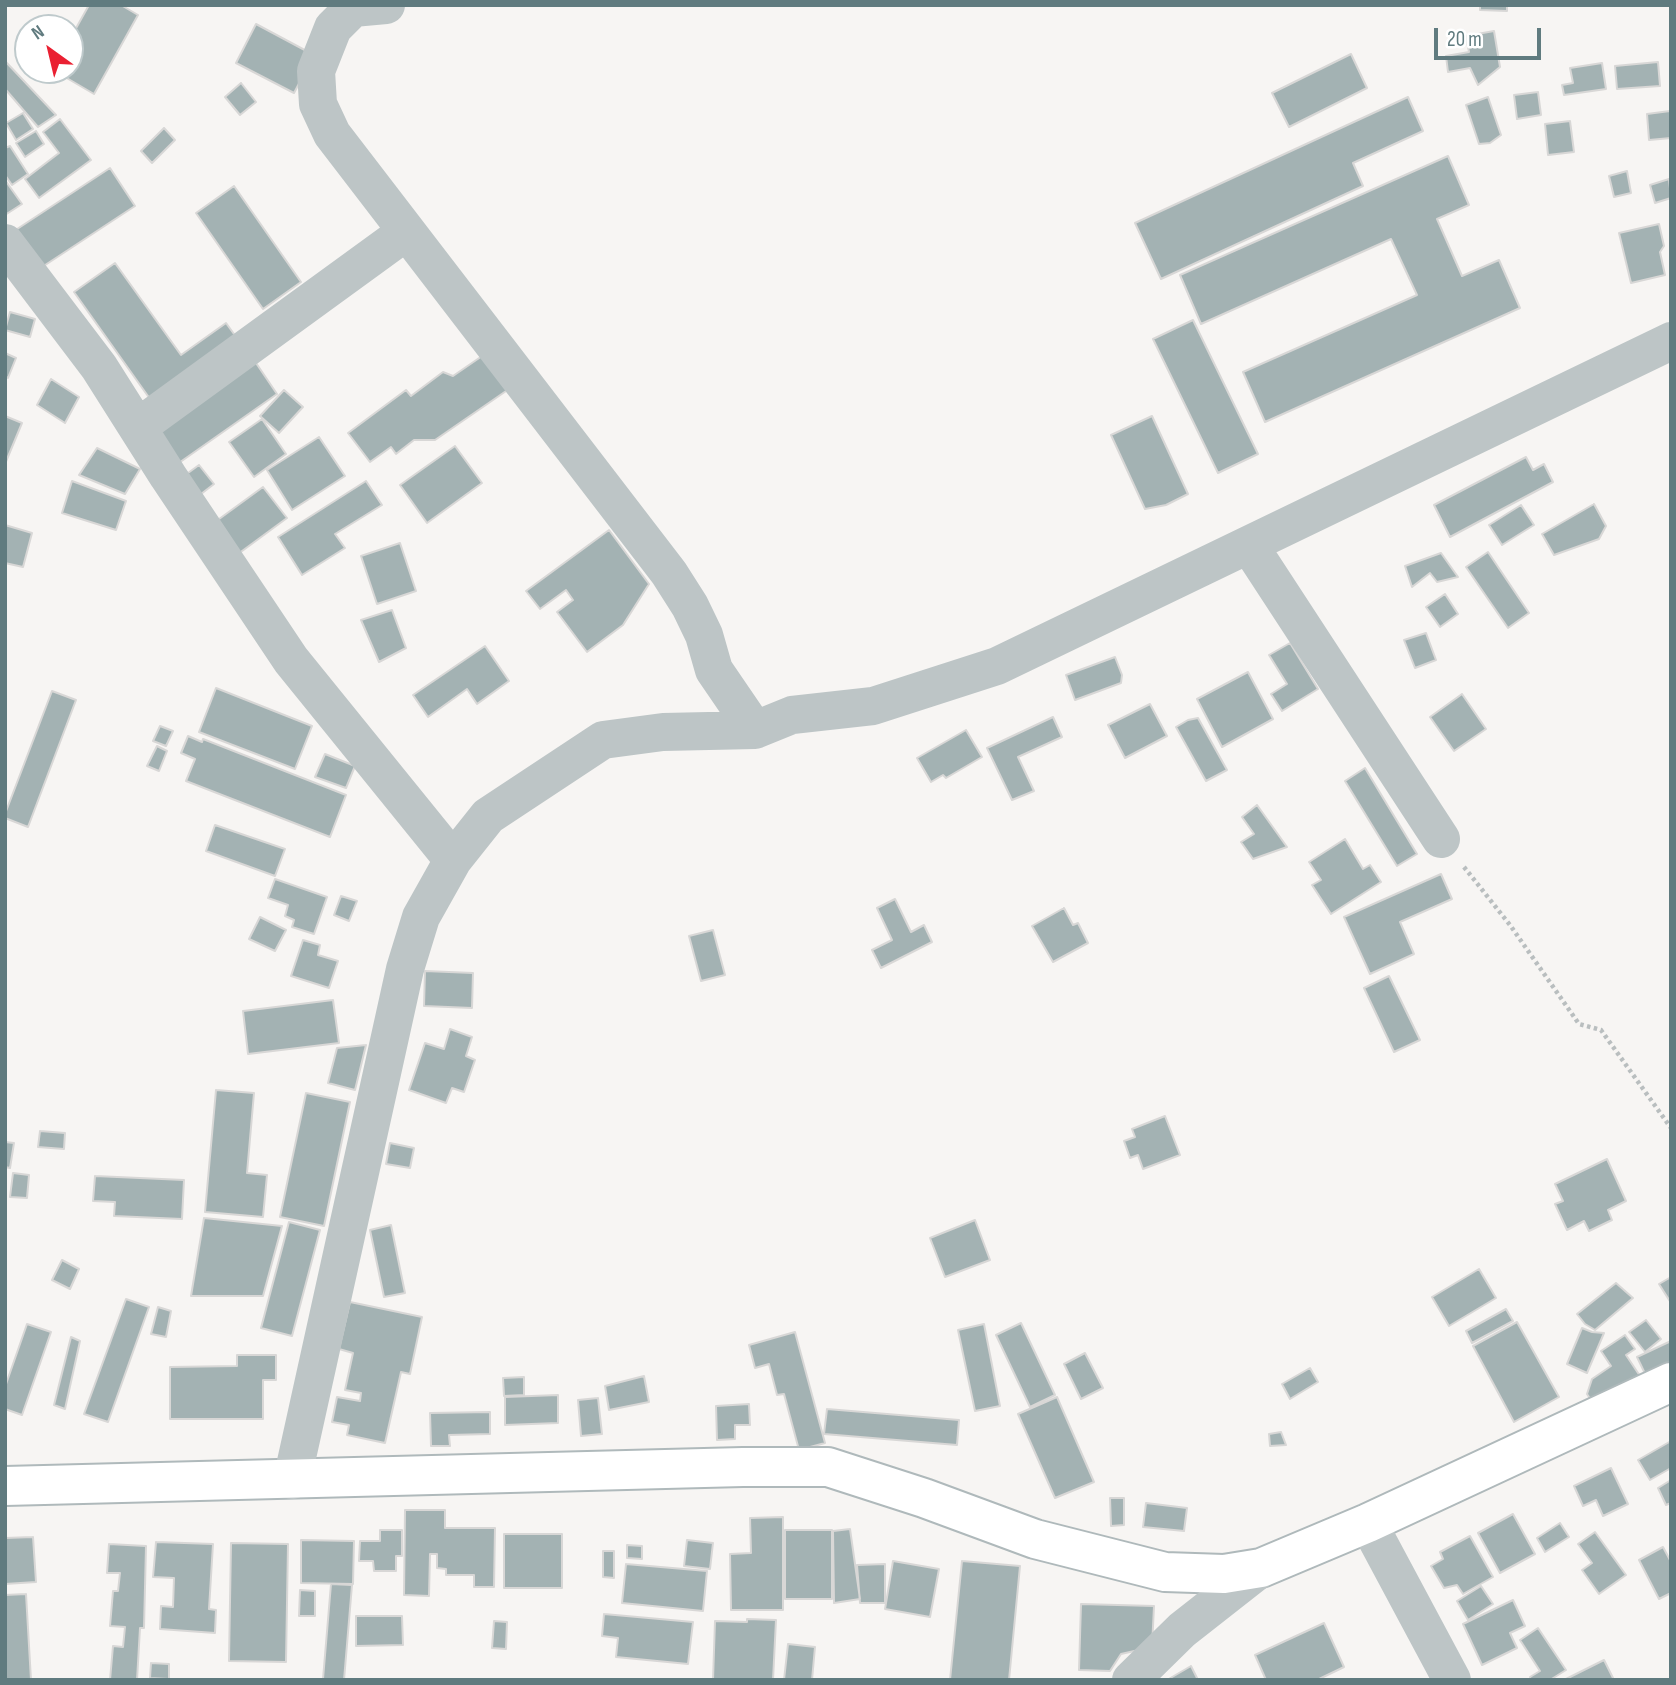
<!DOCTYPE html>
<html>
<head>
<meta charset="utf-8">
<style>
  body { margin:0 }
  #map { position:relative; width:1676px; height:1685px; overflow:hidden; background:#f7f5f3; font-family:"Sofia Sans Condensed",sans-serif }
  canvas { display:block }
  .frame { position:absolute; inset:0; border:7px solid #607b7f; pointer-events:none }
  .north { position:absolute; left:14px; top:14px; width:70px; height:70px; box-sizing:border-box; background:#fff; border:2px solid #bfcacc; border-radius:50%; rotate:326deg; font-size:19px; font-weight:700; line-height:28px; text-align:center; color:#607b7f }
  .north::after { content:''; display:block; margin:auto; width:24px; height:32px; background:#ea2032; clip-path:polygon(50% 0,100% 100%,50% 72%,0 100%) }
  .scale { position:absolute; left:1434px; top:28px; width:107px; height:32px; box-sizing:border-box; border:4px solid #607b7f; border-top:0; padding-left:9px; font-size:21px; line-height:24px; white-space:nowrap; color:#607b7f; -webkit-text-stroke:5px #fff; paint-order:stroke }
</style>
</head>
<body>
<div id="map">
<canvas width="1676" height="1685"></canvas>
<div class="frame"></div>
<div class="north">N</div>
<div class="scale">20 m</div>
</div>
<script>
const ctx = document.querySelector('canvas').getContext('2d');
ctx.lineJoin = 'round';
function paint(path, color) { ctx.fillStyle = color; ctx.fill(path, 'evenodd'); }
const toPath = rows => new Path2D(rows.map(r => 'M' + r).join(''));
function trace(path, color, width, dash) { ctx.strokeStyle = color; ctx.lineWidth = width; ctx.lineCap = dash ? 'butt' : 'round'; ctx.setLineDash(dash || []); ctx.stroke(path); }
const building = toPath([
  [89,5,121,5,138,15,94,94,53,70,70,70,70,39,89,5],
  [1480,5,1507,5,1507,11,1480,10,1480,5],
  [256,24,314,55,294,93,236,63,256,24],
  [1494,31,1500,67,1478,85,1470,68,1448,72,1446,56,1469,52,1466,36,1494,31],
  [1351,54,1367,88,1289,127,1272,93,1351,54],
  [5,61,56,115,38,127,6,90,5,92,5,61],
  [1658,62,1660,86,1617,89,1615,66,1658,62],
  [1602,63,1606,89,1564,95,1562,85,1573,83,1570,68,1602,63],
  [241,83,256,102,240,115,225,97,241,83],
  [1538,92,1541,115,1517,119,1514,95,1538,92],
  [1408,97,1423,131,1353,163,1363,186,1161,279,1135,223,1408,97],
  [1488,97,1501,135,1490,143,1479,144,1466,105,1488,97],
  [1670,111,1671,138,1649,140,1647,114,1670,111],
  [23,113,33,129,16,140,6,123,23,113],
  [60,119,91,160,39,198,25,179,59,153,43,132,60,119],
  [1570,121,1574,152,1548,155,1545,124,1570,121],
  [164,128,175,140,152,163,141,151,164,128],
  [36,131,44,144,25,157,16,143,36,131],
  [10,146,28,174,12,185,5,175,5,148,10,146],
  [1448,156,1469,205,1437,219,1462,276,1499,260,1520,308,1265,422,1243,372,1417,295,1391,239,1201,324,1180,275,1448,156],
  [110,168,135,206,33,273,8,235,110,168],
  [1627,171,1631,193,1614,197,1609,176,1627,171],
  [1669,179,1671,198,1655,203,1650,185,1669,179],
  [5,180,22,204,5,215,5,180],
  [234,186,301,282,263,309,196,213,234,186],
  [1659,224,1664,246,1660,252,1665,275,1631,283,1619,233,1659,224],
  [115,263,181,355,226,323,242,345,155,406,74,292,115,263],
  [10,312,35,319,30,337,5,330,10,312],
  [1193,320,1258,454,1218,473,1153,339,1193,320],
  [5,353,16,358,8,378,5,376,5,353],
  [485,354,509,389,435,440,414,440,396,454,391,447,370,462,348,433,406,390,411,396,443,372,453,376,485,354],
  [254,360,277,394,176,465,153,431,254,360],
  [51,379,79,397,65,423,37,405,51,379],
  [284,390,303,407,279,433,260,416,284,390],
  [5,416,22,423,5,464,5,416],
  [1152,416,1188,494,1166,505,1145,509,1111,435,1152,416],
  [262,419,286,454,254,477,229,442,262,419],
  [319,437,345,476,292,510,267,470,319,437],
  [455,446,482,483,427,523,400,485,455,446],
  [97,448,140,469,125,494,79,475,97,448],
  [1526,457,1533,470,1544,464,1553,482,1450,537,1434,505,1526,457],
  [199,465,214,484,192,501,177,481,199,465],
  [72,481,126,501,116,530,62,513,72,481],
  [366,481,382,505,335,534,345,548,302,575,278,537,366,481],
  [263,487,287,518,238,554,215,522,263,487],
  [1594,504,1606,526,1599,539,1554,555,1542,534,1594,504],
  [1521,505,1534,525,1502,545,1489,525,1521,505],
  [5,525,32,533,23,567,5,563,5,525],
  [609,530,649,584,623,625,587,652,557,612,573,600,566,590,540,609,526,591,609,530],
  [400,543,416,591,377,604,361,556,400,543],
  [1488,552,1529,613,1508,628,1466,567,1488,552],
  [1441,553,1458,577,1437,582,1430,573,1412,587,1405,566,1441,553],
  [1445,594,1458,614,1440,627,1426,607,1445,594],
  [392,610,406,648,379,662,361,620,392,610],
  [1426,633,1436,660,1415,668,1404,640,1426,633],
  [1290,643,1318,689,1282,711,1271,694,1287,684,1269,655,1290,643],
  [485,646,509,681,477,704,467,689,428,717,413,695,485,646],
  [1115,657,1122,675,1121,683,1075,700,1066,675,1115,657],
  [1248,672,1273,719,1222,747,1197,699,1248,672],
  [216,688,312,726,295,769,199,732,216,688],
  [52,691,76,700,28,827,5,818,5,814,52,691],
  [1462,694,1486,729,1454,751,1430,717,1462,694],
  [1150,704,1167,736,1125,758,1108,725,1150,704],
  [1053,717,1062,737,1018,757,1034,791,1012,800,987,748,1053,717],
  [1198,718,1227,770,1206,781,1176,727,1188,720,1198,718],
  [160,726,173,731,166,746,153,741,160,726],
  [966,730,982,757,946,778,943,775,931,782,917,758,966,730],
  [188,736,202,742,203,739,346,795,330,837,186,781,195,759,181,753,188,736],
  [157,746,167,751,159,771,147,766,157,746],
  [325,754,355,766,346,788,315,777,325,754],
  [1365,768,1417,854,1397,866,1345,781,1365,768],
  [1257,805,1287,847,1253,859,1241,842,1254,834,1242,817,1257,805],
  [215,825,285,849,275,876,206,851,215,825],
  [1345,839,1363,869,1370,865,1381,882,1331,914,1312,885,1321,880,1309,862,1345,839],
  [1441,874,1452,899,1400,922,1414,954,1370,974,1344,917,1441,874],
  [275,879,327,897,314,934,292,927,294,920,285,916,288,905,268,898,275,879],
  [341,896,357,901,349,921,334,915,341,896],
  [895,899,911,932,924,925,932,942,881,968,872,950,892,940,877,908,895,899],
  [1064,908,1073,925,1078,923,1088,943,1053,962,1032,926,1064,908],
  [260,917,286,930,275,951,249,939,260,917],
  [713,930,725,975,701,981,689,936,713,930],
  [303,940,320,945,318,955,338,961,329,988,291,976,303,940],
  [425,971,473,973,472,1008,424,1006,425,971],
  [1389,976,1420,1040,1394,1052,1364,988,1389,976],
  [333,1000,339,1043,248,1054,243,1011,333,1000],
  [450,1029,472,1037,466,1056,475,1060,464,1092,452,1088,446,1103,409,1090,425,1043,444,1049,450,1029],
  [366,1045,355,1090,328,1083,337,1048,366,1045],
  [216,1090,254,1093,247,1173,267,1175,263,1217,205,1212,216,1090],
  [306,1093,350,1102,324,1226,280,1217,306,1093],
  [1165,1116,1180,1155,1143,1169,1138,1155,1130,1158,1124,1141,1135,1137,1132,1129,1165,1116],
  [40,1131,65,1133,64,1149,38,1147,40,1131],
  [5,1142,14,1143,10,1168,5,1167,5,1142],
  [390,1143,414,1148,410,1168,386,1164,390,1143],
  [1607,1159,1626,1201,1608,1210,1612,1220,1589,1231,1584,1221,1567,1230,1555,1204,1563,1201,1555,1184,1607,1159],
  [13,1173,29,1175,27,1198,10,1197,13,1173],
  [95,1176,184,1180,182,1219,114,1216,115,1202,93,1201,95,1176],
  [204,1218,282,1226,263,1296,191,1296,204,1218],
  [975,1220,990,1260,945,1277,930,1238,975,1220],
  [289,1222,320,1230,292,1336,261,1328,289,1222],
  [391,1225,405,1293,384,1297,370,1230,391,1225],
  [62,1260,79,1269,70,1289,52,1280,62,1260],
  [1479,1269,1496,1298,1449,1326,1432,1297,1479,1269],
  [1671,1277,1671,1303,1659,1284,1671,1277],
  [1616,1283,1633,1298,1595,1330,1585,1324,1577,1314,1616,1283],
  [126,1299,149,1307,108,1422,84,1414,126,1299],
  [350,1302,422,1317,410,1374,401,1372,385,1443,347,1435,349,1425,332,1422,337,1397,360,1401,361,1393,345,1390,353,1353,339,1349,350,1302],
  [158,1307,171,1311,166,1337,151,1334,158,1307],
  [1506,1309,1513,1321,1472,1343,1466,1331,1506,1309],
  [1646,1320,1661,1339,1645,1352,1629,1332,1646,1320],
  [1517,1322,1559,1397,1514,1422,1473,1346,1517,1322],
  [1021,1323,1055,1395,1030,1407,996,1335,1021,1323],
  [27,1324,51,1332,22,1415,5,1409,5,1387,27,1324],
  [984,1324,1000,1406,975,1411,958,1330,984,1324],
  [1582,1328,1592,1332,1604,1333,1587,1373,1567,1364,1582,1328],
  [795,1332,825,1443,799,1450,784,1394,777,1395,769,1364,755,1368,749,1345,795,1332],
  [1625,1335,1635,1349,1626,1355,1640,1376,1595,1406,1587,1394,1592,1379,1611,1366,1601,1351,1625,1335],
  [71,1337,80,1341,65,1409,54,1405,71,1337],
  [1671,1341,1671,1368,1651,1386,1637,1357,1671,1341],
  [1085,1353,1103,1388,1081,1399,1064,1364,1085,1353],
  [237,1355,276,1355,276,1380,263,1380,263,1419,170,1419,170,1367,237,1366,237,1355],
  [1310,1368,1318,1382,1290,1399,1282,1384,1310,1368],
  [644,1376,649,1402,609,1410,605,1386,644,1376],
  [524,1377,524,1395,504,1396,503,1378,524,1377],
  [558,1395,558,1423,505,1425,505,1397,558,1395],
  [1057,1397,1094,1482,1055,1498,1018,1414,1057,1397],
  [598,1398,602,1434,581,1436,578,1400,598,1398],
  [749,1404,750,1425,735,1425,735,1439,717,1440,716,1406,749,1404],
  [827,1409,959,1420,957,1445,824,1434,827,1409],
  [490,1412,490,1434,449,1435,450,1446,431,1446,430,1413,490,1412],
  [1281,1432,1286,1445,1270,1446,1269,1434,1281,1432],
  [1671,1441,1671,1468,1650,1480,1638,1460,1671,1441],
  [1611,1468,1628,1504,1603,1516,1596,1500,1583,1506,1574,1486,1611,1468],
  [1671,1480,1671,1503,1666,1505,1658,1488,1671,1480],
  [1110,1498,1124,1498,1124,1525,1111,1526,1110,1498],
  [1146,1503,1187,1508,1184,1531,1143,1527,1146,1503],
  [405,1510,445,1510,445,1528,495,1528,494,1587,474,1587,474,1575,446,1575,446,1569,437,1568,437,1554,430,1554,429,1596,404,1595,405,1510],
  [1513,1514,1535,1554,1500,1573,1478,1533,1513,1514],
  [783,1517,783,1610,731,1610,730,1554,751,1553,750,1518,783,1517],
  [1560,1523,1569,1537,1545,1552,1537,1538,1560,1523],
  [850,1529,860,1599,834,1603,833,1531,850,1529],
  [380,1530,402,1530,402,1556,396,1556,396,1571,374,1571,373,1561,359,1561,360,1541,380,1541,380,1530],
  [785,1530,832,1530,832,1599,785,1599,785,1530],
  [1595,1532,1626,1575,1599,1594,1582,1570,1592,1563,1578,1544,1595,1532],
  [504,1534,562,1534,562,1588,504,1588,504,1534],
  [1470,1536,1493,1577,1463,1594,1457,1585,1444,1588,1431,1566,1443,1559,1440,1552,1470,1536],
  [33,1537,36,1582,5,1584,5,1538,33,1537],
  [301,1540,354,1541,353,1584,301,1583,301,1540],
  [687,1540,713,1543,710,1569,684,1566,687,1540],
  [156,1542,213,1544,209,1609,216,1610,215,1633,160,1629,161,1606,173,1607,174,1578,153,1577,156,1542],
  [231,1543,288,1544,286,1662,229,1661,231,1543],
  [109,1544,146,1546,144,1628,140,1628,137,1680,110,1680,113,1646,123,1647,125,1627,110,1626,113,1591,118,1591,120,1573,107,1573,109,1544],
  [627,1545,642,1546,642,1559,627,1558,627,1545],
  [1663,1547,1671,1562,1671,1593,1659,1599,1639,1560,1663,1547],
  [603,1551,614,1551,614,1578,603,1577,603,1551],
  [893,1561,939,1569,930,1617,885,1609,893,1561],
  [962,1561,1020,1566,1009,1680,950,1680,962,1561],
  [626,1564,707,1571,703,1611,622,1603,626,1564],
  [885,1564,885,1603,860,1603,857,1565,885,1564],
  [331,1584,352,1585,344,1680,323,1679,331,1584],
  [1481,1586,1493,1604,1468,1620,1457,1601,1481,1586],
  [300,1590,315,1591,315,1616,299,1616,300,1590],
  [26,1594,31,1680,5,1680,5,1595,26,1594],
  [1513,1600,1525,1626,1510,1633,1517,1648,1482,1665,1463,1624,1513,1600],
  [1081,1604,1154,1606,1152,1647,1121,1654,1110,1671,1079,1670,1081,1604],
  [604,1614,693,1622,688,1664,616,1657,618,1638,602,1636,604,1614],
  [356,1616,402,1616,403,1645,356,1646,356,1616],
  [747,1619,776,1620,773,1680,713,1680,715,1621,747,1622,747,1619],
  [494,1621,507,1622,506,1649,492,1648,494,1621],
  [1324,1623,1344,1667,1317,1680,1266,1680,1255,1655,1324,1623],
  [1538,1628,1566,1670,1550,1680,1531,1680,1530,1677,1540,1671,1520,1640,1538,1628],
  [788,1644,815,1647,812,1680,784,1680,788,1644],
  [1604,1660,1614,1680,1564,1680,1604,1660],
  [151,1663,169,1664,169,1679,150,1678,151,1663],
  [1191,1666,1198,1680,1167,1680,1191,1666]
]);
paint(building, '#a3b2b3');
trace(building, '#d8d7d6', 2);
const secondary = toPath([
  [5,1486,743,1467,828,1467,924,1498,1035,1539,1165,1572,1224,1574,1261,1568,1368,1523,1671,1382]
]);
trace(secondary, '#afb9bb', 42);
trace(toPath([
  [1464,867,1510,925,1579,1024,1601,1030,1671,1128]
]), '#b9bebf', 4.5, [3.5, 3.5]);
trace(toPath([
  [386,5,353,8,333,28,316,71,318,104,332,134,669,573,690,606,704,635,714,670,755,730],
  [5,243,99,367,168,476,291,660,453,860],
  [138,427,406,232],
  [1249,545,1441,839],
  [292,1480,405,969,421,917,453,860,488,816,603,740,663,732,755,730,792,715,873,706,997,666,1671,341],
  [1368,1523,1452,1680],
  [1131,1680,1182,1630,1261,1568]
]), '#bdc5c6', 38);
trace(secondary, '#fff', 38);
</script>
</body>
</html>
